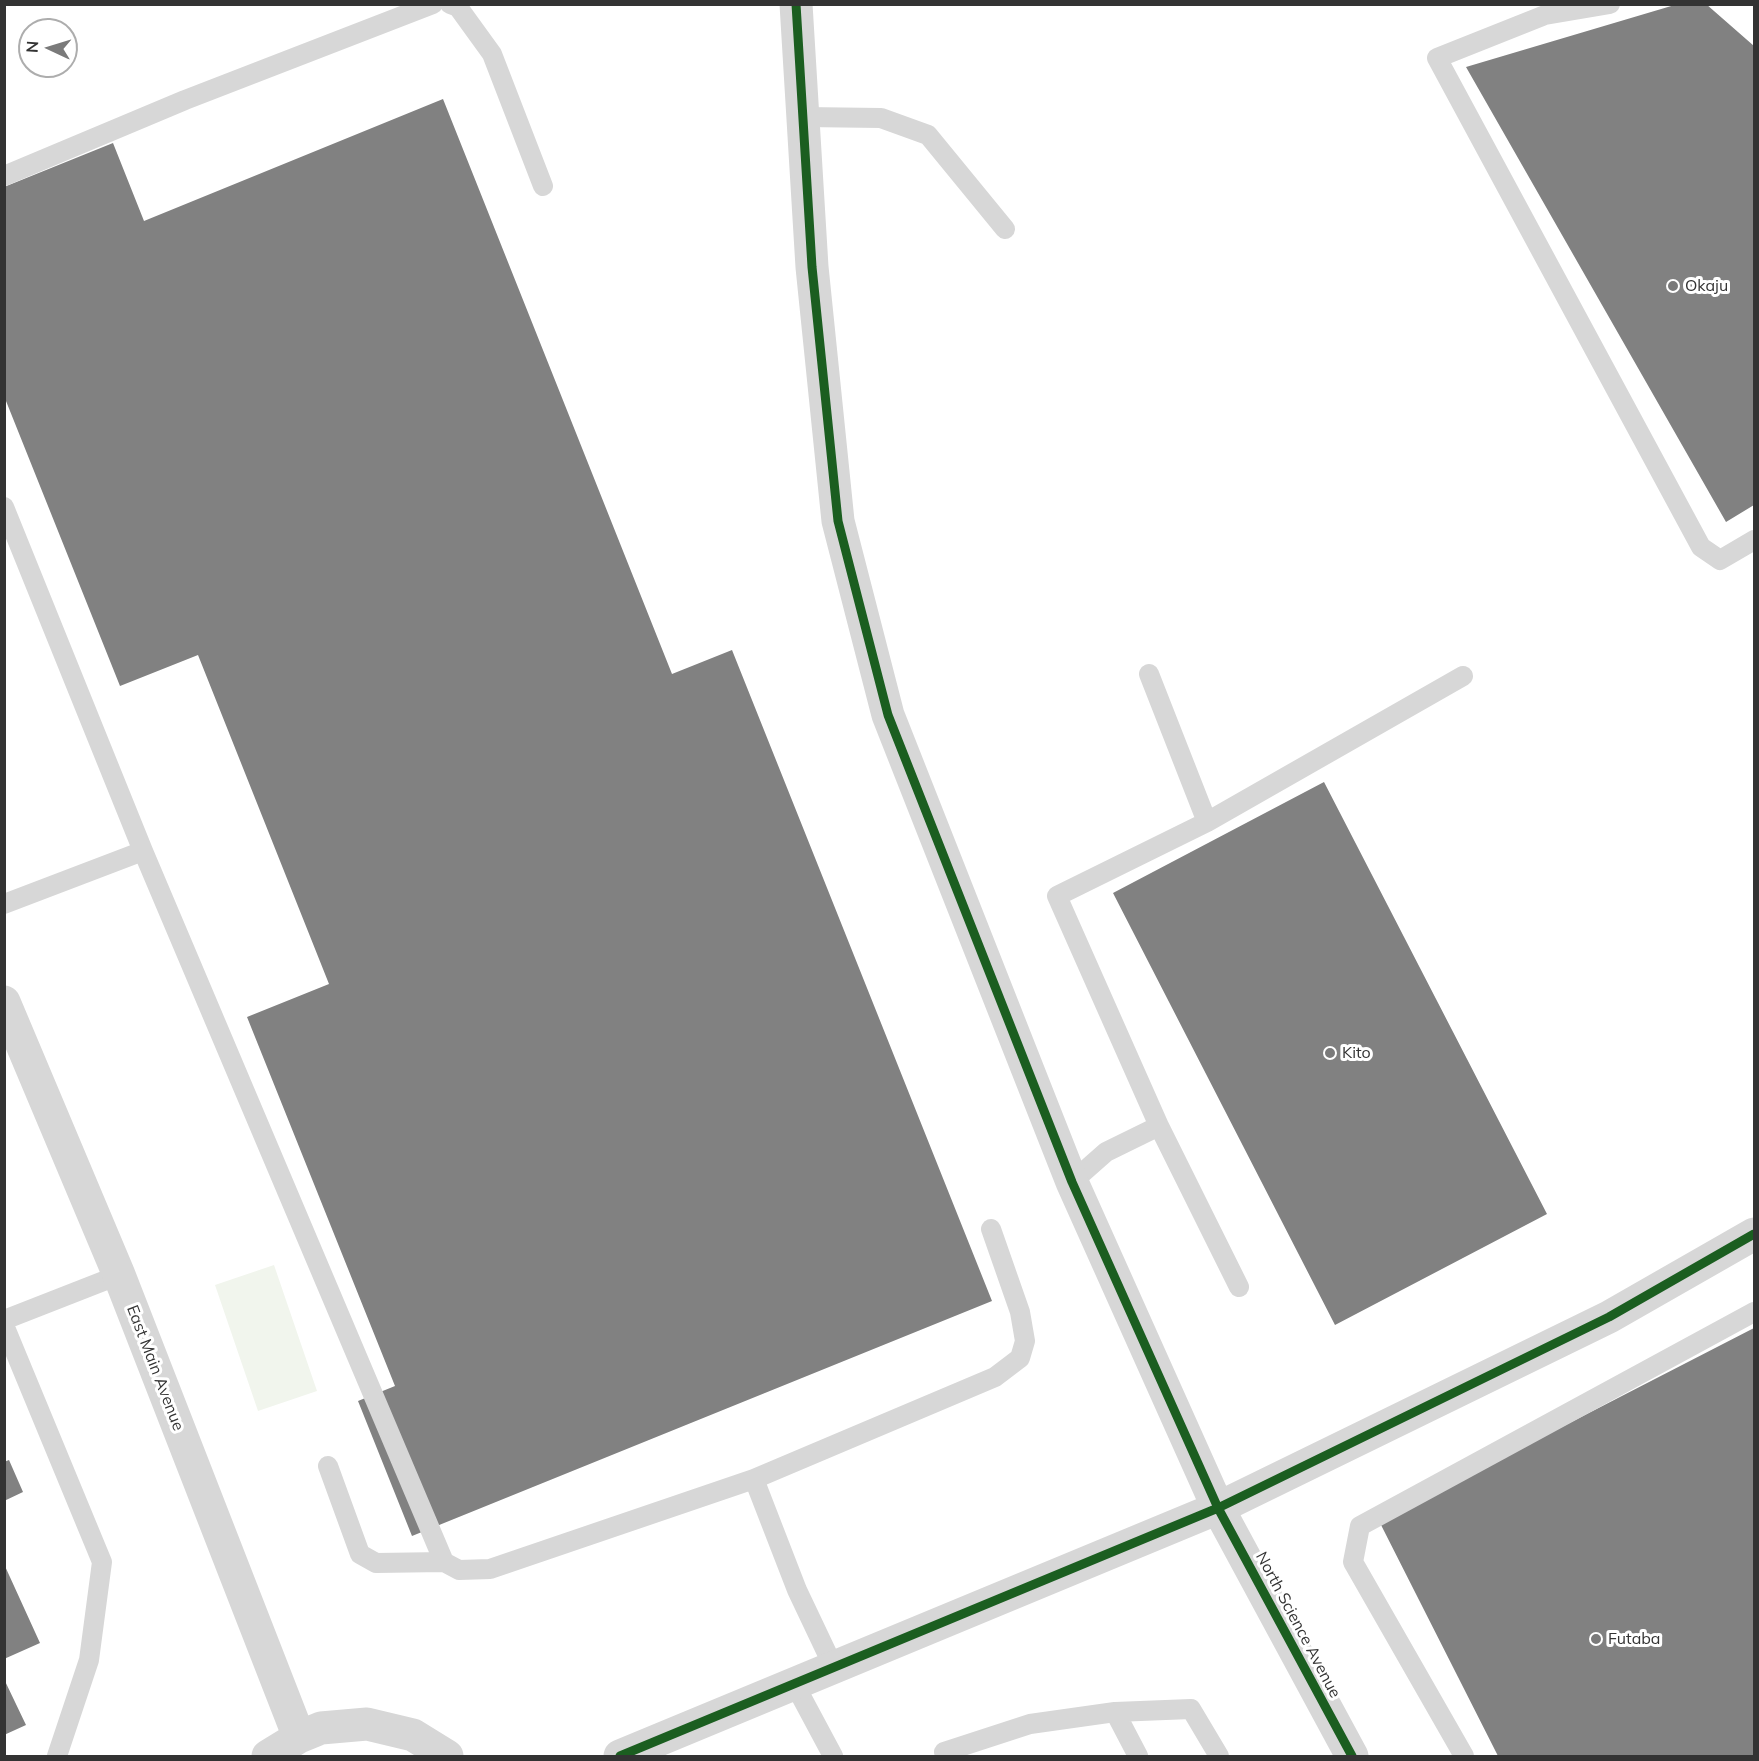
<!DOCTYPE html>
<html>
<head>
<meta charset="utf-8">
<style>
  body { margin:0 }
  #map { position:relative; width:1759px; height:1761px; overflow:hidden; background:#fff; font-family:Mulish,sans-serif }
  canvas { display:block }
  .frame { position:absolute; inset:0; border:6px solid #333; pointer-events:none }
  .north { position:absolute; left:18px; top:18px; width:60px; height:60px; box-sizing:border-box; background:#fff; border:2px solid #adadad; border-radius:50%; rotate:274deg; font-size:16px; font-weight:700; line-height:24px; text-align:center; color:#333 }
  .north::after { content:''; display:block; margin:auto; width:21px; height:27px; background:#7a7a7a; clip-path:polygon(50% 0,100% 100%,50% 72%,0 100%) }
</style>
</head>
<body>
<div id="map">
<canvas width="1759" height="1761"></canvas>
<div class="frame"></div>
<div class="north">N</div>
</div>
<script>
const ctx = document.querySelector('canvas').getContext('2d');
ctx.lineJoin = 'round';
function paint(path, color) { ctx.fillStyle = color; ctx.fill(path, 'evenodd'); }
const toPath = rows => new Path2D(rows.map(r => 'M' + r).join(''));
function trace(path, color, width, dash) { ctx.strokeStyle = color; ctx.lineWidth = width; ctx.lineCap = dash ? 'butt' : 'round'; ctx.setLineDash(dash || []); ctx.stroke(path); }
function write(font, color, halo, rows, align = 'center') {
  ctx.font = font + ' Mulish,sans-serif'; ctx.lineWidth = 6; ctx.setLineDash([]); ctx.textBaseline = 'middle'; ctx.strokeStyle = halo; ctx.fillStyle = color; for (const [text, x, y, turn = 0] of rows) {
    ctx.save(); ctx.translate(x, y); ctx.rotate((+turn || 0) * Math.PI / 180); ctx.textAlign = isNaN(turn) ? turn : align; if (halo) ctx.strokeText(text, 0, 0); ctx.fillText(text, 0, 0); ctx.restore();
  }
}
paint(toPath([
  [274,1265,317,1391,258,1411,215,1285]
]), '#f1f5ed');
paint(toPath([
  [1678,4,1706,4,1754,46,1754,505,1726,522,1466,67],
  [443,99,672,674,732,650,992,1301,412,1536,358,1401,395,1386,247,1017,329,984,198,655,120,686,4,396,4,187,113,143,144,221],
  [1324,782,1547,1214,1335,1325,1113,893],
  [1754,1328,1754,1756,1498,1756,1379,1521],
  [9,1460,23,1492,4,1501,4,1462],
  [4,1564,40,1643,4,1659],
  [4,1679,26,1725,4,1735]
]), '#818181');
trace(toPath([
  [450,4,458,7,492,54,543,186],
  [1610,4,1545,15,1437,58,1701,547,1720,560,1754,540],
  [804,117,881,118,928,135,1005,229],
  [4,176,185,100,433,4],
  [4,507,143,851,444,1562,459,1570,490,1569,754,1479,995,1377,1020,1358,1025,1341,1020,1312,991,1229],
  [1149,674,1207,822],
  [4,904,143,851],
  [1159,1126,1057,896,1207,822,1463,676],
  [1072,1182,1106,1152,1159,1126,1239,1287],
  [4,1320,119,1275],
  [4,1325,102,1562,89,1660,57,1756],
  [328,1466,360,1554,376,1563,444,1562],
  [754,1479,797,1590,834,1668],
  [795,1685,833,1756],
  [1115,1712,1138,1756],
  [946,1756,944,1752,1030,1724,1115,1712,1191,1709,1219,1756],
  [1464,1756,1353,1562,1360,1526,1754,1312]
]), '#d7d7d7', 20);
trace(toPath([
  [796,4,812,267,838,521,888,715,1072,1182,1218,1508,1352,1756],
  [4,1002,119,1275,299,1737],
  [268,1756,299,1737,321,1728,367,1724,413,1735,447,1756],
  [620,1756,1218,1508,1609,1317,1754,1234]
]), '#d7d7d7', 33);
trace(toPath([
  [796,4,812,267,838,521,888,715,1072,1182,1218,1508,1352,1756],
  [620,1756,1218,1508,1609,1317,1754,1234]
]), '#1b5e20', 9);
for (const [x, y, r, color] of [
  [1673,286,6,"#7a7a7a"],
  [1330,1053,6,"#7a7a7a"],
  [1596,1639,6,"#7a7a7a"]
]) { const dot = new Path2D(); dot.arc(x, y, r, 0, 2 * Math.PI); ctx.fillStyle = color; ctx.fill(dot); trace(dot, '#fff', 2); }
write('16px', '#333', '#fff', [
  ["Okaju",1685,286],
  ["Kito",1342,1053],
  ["Futaba",1608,1639]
], 'left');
write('16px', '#333', '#fff', [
  ["East Main Avenue",155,1368,69],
  ["North Science Avenue",1298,1625,62]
]);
</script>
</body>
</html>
